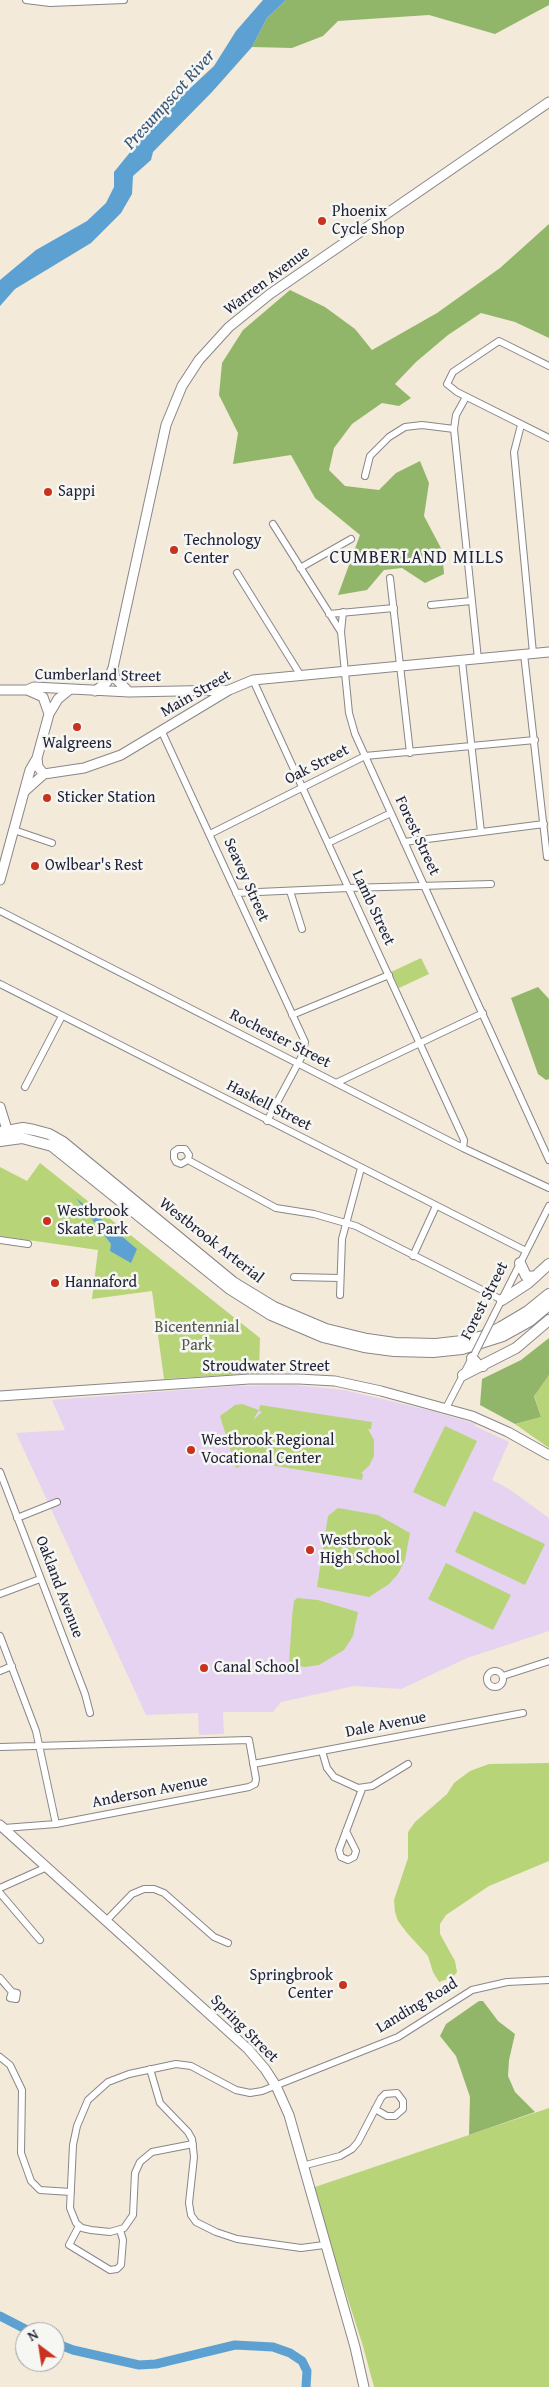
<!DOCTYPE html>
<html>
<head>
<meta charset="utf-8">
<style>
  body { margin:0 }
  #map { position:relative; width:549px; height:2387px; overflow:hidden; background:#f3ead9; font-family:"Gentium Book Plus",serif }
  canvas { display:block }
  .north { position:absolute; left:15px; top:2322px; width:50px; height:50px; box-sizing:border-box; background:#f6f6f2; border:1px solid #a1a1a9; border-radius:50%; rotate:329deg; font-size:14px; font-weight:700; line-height:20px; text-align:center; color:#22223b }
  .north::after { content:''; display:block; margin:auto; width:18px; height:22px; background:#c8321e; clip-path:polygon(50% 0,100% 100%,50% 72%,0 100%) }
</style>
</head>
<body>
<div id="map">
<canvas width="549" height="2387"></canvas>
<div class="north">N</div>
</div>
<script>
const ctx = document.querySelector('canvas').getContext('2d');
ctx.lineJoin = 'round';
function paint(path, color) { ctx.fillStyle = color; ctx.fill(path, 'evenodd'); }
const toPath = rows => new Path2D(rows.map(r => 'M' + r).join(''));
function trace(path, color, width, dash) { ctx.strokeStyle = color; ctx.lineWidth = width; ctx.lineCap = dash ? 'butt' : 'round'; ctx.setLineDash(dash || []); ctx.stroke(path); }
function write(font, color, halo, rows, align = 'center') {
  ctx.font = font + ' "Gentium Book Plus",serif'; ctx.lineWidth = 5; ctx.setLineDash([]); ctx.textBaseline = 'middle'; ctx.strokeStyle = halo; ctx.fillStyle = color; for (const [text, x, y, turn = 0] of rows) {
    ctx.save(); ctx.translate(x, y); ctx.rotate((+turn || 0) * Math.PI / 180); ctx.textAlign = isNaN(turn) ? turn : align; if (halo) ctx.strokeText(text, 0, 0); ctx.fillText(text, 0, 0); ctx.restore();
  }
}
paint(toPath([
  [295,1385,344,1390,432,1411,476,1424,475,1426,509,1442,492,1480,509,1489,549,1518,549,1631,467,1658,401,1689,354,1686,281,1702,273,1712,223,1712,224,1734,199,1735,198,1713,146,1715,16,1433,65,1430,52,1400,236,1386]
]), '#e5d3f1');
paint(toPath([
  [421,958,429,974,399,988,391,972],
  [40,1163,260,1338,259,1373,164,1379,152,1291,92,1299,98,1250,0,1236,0,1167,27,1181],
  [549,1375,549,1448,515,1424,541,1417,534,1395],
  [242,1404,259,1410,253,1420,262,1412,259,1411,260,1405,372,1422,371,1429,368,1429,374,1440,374,1456,369,1466,361,1473,363,1474,362,1480,251,1462,236,1468,220,1416,235,1405],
  [445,1426,477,1441,445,1507,413,1492],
  [338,1508,378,1515,410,1533,405,1560,398,1574,389,1584,369,1597,317,1587,328,1516],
  [474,1511,545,1544,525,1585,455,1552],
  [446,1563,511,1595,493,1630,428,1599],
  [297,1598,318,1600,358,1612,353,1636,344,1650,319,1665,305,1667,289,1664,292,1617,294,1601],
  [549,1763,549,1861,489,1886,446,1915,440,1924,440,1934,455,1961,457,1972,453,1977,439,1982,433,1972,428,1956,408,1934,398,1921,395,1912,394,1900,408,1858,408,1832,415,1822,447,1794,454,1783,470,1771,489,1764],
  [549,2108,549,2387,374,2387,363,2346,312,2188]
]), '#b8d479');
paint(toPath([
  [286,0,549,0,549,5,495,34,429,15,338,21,323,36,292,48,252,47,267,18],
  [549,224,549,338,515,322,481,313,448,335,416,362,395,384,411,398,399,406,382,403,352,424,334,448,329,470,345,486,379,490,396,473,420,461,429,483,424,516,442,550,444,574,425,583,402,568,384,570,367,590,338,595,360,535,315,498,291,455,233,464,238,433,219,395,222,363,243,330,290,290,325,307,355,329,372,350,437,313,500,268],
  [538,987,549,999,549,1079,546,1080,538,1074,511,998],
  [549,1338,549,1375,534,1396,541,1417,515,1424,480,1405,482,1379,521,1360],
  [479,2001,483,2001,498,2021,515,2034,509,2060,508,2076,515,2092,535,2112,469,2135,470,2097,456,2056,440,2036,446,2024]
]), '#92b669');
paint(toPath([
  [263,0,286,0,267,18,252,47,212,92,153,152,151,160,133,176,132,194,121,213,91,243,15,289,0,306,0,280,36,250,87,221,106,203,114,187,114,172,158,118,214,66,236,31],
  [76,1198,137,1249,131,1263,110,1251,111,1244]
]), '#5ca1d1');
trace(toPath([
  [0,2316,31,2332],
  [55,2343,73,2350,139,2365,156,2364,235,2345,273,2347,290,2353,302,2361,307,2371,306,2387]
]), '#5ca1d1', 9);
const minor = toPath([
  [26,0,50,3,124,0],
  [549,366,499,341,453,372,447,384,457,392,549,438],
  [466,397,456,415,454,429,478,659],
  [521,425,514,452,533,653],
  [365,476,370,456,389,437,405,427,422,425,454,429],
  [273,524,341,632,349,713,355,734,549,1160],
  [300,568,351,539],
  [237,573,301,676],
  [390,578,410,753],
  [431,605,471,601],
  [329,614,394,608],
  [341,632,343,612],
  [524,654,547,857],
  [462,661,481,832],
  [253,680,464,1140,463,1148],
  [162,732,305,1042,302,1056,267,1121],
  [14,830,52,843],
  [210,834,365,756,535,740],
  [404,842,544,824],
  [328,843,391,813],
  [290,891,302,929],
  [236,893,348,888,491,884],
  [0,911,463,1148,549,1188],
  [0,984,526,1251],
  [292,1015,389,975],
  [336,1083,483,1013],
  [25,1087,62,1016],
  [188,1160,181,1164,176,1162,174,1158,174,1152,178,1149,185,1149,189,1155,188,1160,276,1208,314,1214,356,1226,502,1300],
  [0,1240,28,1244],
  [413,1256,436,1206],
  [294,1277,340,1278],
  [340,1295,342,1239,361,1168],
  [494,1315,549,1206],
  [446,1408,473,1356],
  [0,1472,85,1694,90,1713],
  [17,1518,57,1502],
  [0,1594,40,1579],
  [0,1636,36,1731,56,1824],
  '487 1679a8 8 0 1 1 16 0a8 8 0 1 1-16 0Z',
  [0,1671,12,1666],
  [503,1676,549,1661],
  [0,1747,249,1740,256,1779,255,1784,249,1787,56,1824,4,1828],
  [322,1751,327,1768,334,1777,358,1788,372,1786,408,1764],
  [253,1764,523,1713],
  [346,1831,356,1851,354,1857,348,1860,341,1857,339,1850,362,1789],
  [0,1888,47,1867],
  [0,1893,40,1940],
  [107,1920,132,1894,144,1889,154,1889,164,1893,214,1937,228,1943],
  [0,1978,12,1992,17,1993,16,1999,10,1998,12,1992],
  [0,2057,10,2065,22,2090,21,2153,31,2181,40,2190,71,2192],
  [150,2069,160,2103,188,2132,192,2139,194,2157,189,2203,191,2215,196,2222,216,2232,237,2239,301,2248,324,2245],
  [193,2144,152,2152,140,2162,135,2173,133,2215,124,2228,110,2232,91,2230,82,2228,76,2223,70,2208,73,2145,77,2126,88,2100,108,2082,129,2074,176,2064,191,2066,236,2090,250,2093,262,2091,398,2037,472,1990,507,1982,549,1980],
  [302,2166,340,2156,352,2149,358,2142,381,2098,385,2094,397,2093,403,2101,403,2109,395,2116,387,2116,375,2109],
  [79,2226,69,2245,110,2270,117,2269,121,2265,123,2240,120,2230]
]);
const major = toPath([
  [113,668,115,678,129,692],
  [0,690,27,690,34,687,129,692,229,690],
  [27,690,43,697,49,714],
  [95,691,107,682,113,668,166,425,182,386,199,360,229,327,270,294,549,102],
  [44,774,38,767,37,758,49,714,58,699,69,690],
  [25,791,44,774,84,768,121,755,229,690,253,680,549,652],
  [0,880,30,770,37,758],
  [0,1107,9,1136],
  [0,1396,249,1379,299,1379,335,1381,381,1391,472,1416,508,1432,549,1455],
  [0,1825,248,2049,265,2069,276,2086,289,2115,355,2347,364,2387]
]);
const highway = toPath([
  [0,1132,23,1128,34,1130,49,1134,63,1142,233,1282,274,1307,326,1329,367,1339,395,1343,436,1344,462,1341,483,1336,501,1327,528,1311,549,1294],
  [0,1141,22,1138,52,1146,230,1289,271,1315,323,1337,364,1347,394,1351,433,1352,462,1349,503,1336,530,1321,549,1305],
  [520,1263,526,1276,531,1277,536,1276],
  [502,1300,528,1283,549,1264],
  [472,1358,478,1365,483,1366],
  [463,1375,516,1348,549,1320]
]);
trace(minor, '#8a868a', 8);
trace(major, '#8a868a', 11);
trace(highway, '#8a868a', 12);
trace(minor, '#fff', 6);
trace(major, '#fff', 9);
trace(highway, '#fff', 10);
const minorBridge = toPath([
  [475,1353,494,1315]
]);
trace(minorBridge, '#8a868a', 8, []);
trace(minorBridge, '#fff', 6);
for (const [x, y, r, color] of [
  [322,221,5,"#c8321e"],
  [48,492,5,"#c8321e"],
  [174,550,5,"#c8321e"],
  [77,727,5,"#c8321e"],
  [47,798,5,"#c8321e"],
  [35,866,5,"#c8321e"],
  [47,1221,5,"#c8321e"],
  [55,1283,5,"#c8321e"],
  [191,1450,5,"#c8321e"],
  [310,1550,5,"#c8321e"],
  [204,1668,5,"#c8321e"],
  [343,1985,5,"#c8321e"]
]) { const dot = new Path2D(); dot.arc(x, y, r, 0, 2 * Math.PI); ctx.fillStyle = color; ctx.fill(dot); trace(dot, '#f6f6f2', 2); }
write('16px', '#22223b', '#f6f6f2', [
  ["Phoenix",332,212],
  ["Cycle Shop",332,230],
  ["Sappi",58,492],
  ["Technology",184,541],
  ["Center",184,559],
  ["Walgreens",77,744,"center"],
  ["Sticker Station",57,798],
  ["Owlbear's Rest",45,866],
  ["Westbrook",57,1212],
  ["Skate Park",57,1230],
  ["Hannaford",65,1283],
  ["Westbrook Regional",201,1441],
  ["Vocational Center",201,1459],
  ["Westbrook",320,1541],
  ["High School",320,1559],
  ["Canal School",214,1668],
  ["Springbrook",333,1976,"right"],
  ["Center",333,1994,"right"]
], 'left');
write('16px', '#22223b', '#f6f6f2', [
  ["Warren Avenue",267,281,-37],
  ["Cumberland Street",98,676,1],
  ["Main Street",196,694,-30],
  ["Oak Street",317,765,-27],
  ["Forest Street",417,836,65],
  ["Seavey Street",246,880,66],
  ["Lamb Street",373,908,65],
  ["Rochester Street",280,1039,27],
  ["Haskell Street",269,1106,27],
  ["Westbrook Arterial",211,1241,38],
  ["Forest Street",485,1301,-63],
  ["Stroudwater Street",266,1367],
  ["Oakland Avenue",59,1587,69],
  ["Dale Avenue",386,1725,-11],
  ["Anderson Avenue",150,1792,-11],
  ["Landing Road",417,2006,-31],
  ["Spring Street",244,2029,45]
]);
write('16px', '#4f574e', '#f6f6f2', [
  ["Bicentennial",197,1328],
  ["Park",197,1346]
]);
write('italic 18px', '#395577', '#f6f6f2', [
  ["Presumpscot River",170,100,-48]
]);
ctx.letterSpacing = '1px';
write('18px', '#22223b', '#f6f6f2', [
  ["CUMBERLAND MILLS",417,558]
]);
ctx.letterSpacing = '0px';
</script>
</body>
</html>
